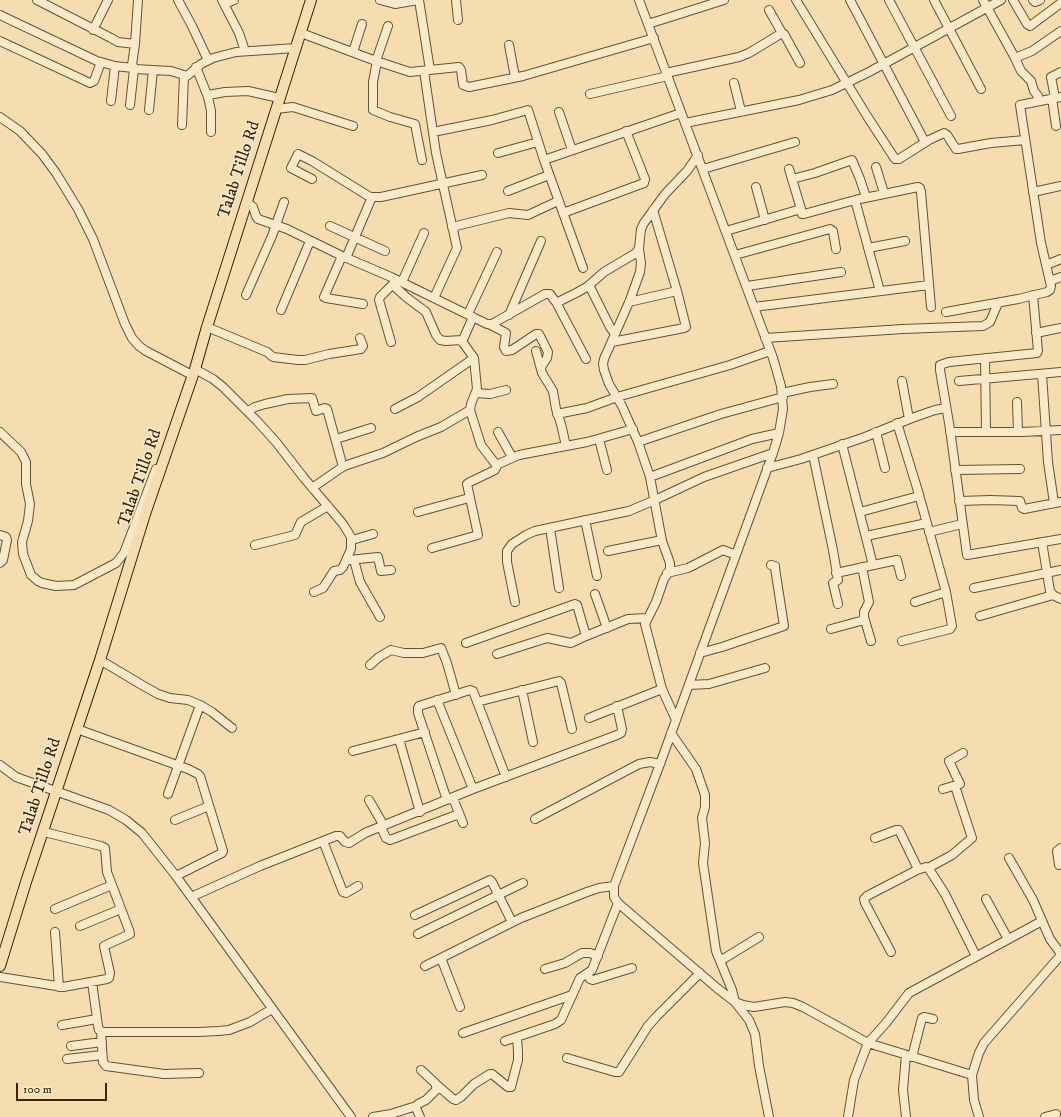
<!DOCTYPE html>
<html>
<head>
<meta charset="utf-8">
<style>
  body { margin:0 }
  #map { position:relative; width:1061px; height:1117px; overflow:hidden; background:#f6ddaf; font-family:"IM FELL DW Pica",serif }
  canvas { display:block }
  .scale { position:absolute; left:16px; top:1083px; width:91px; height:18px; box-sizing:border-box; border:2px solid #362308; border-top:0; padding-left:5px; font-size:12px; line-height:14px; white-space:nowrap; color:#362308; -webkit-text-stroke:3px #f9e9cb; paint-order:stroke }
</style>
</head>
<body>
<div id="map">
<canvas width="1061" height="1117"></canvas>
<div class="scale">100 m</div>
</div>
<script>
const ctx = document.querySelector('canvas').getContext('2d');
ctx.lineJoin = 'round';
const toPath = rows => new Path2D(rows.map(r => 'M' + r).join(''));
function trace(path, color, width, dash) { ctx.strokeStyle = color; ctx.lineWidth = width; ctx.lineCap = dash ? 'butt' : 'round'; ctx.setLineDash(dash || []); ctx.stroke(path); }
function write(font, color, halo, rows, align = 'center') {
  ctx.font = font + ' "IM FELL DW Pica",serif'; ctx.lineWidth = 3.5; ctx.setLineDash([]); ctx.textBaseline = 'middle'; ctx.strokeStyle = halo; ctx.fillStyle = color; for (const [text, x, y, turn = 0] of rows) {
    ctx.save(); ctx.translate(x, y); ctx.rotate((+turn || 0) * Math.PI / 180); ctx.textAlign = isNaN(turn) ? turn : align; if (halo) ctx.strokeText(text, 0, 0); ctx.fillText(text, 0, 0); ctx.restore();
  }
}
const minor = toPath([
  [37,0,111,38,118,42,135,44,132,65,135,69,171,71,187,76,201,64,213,58,236,52,296,48],
  [178,0,192,26,208,60],
  [222,0,239,33,245,51],
  [380,0,395,4,418,0],
  [419,0,430,70],
  [456,0,458,20],
  [639,0,773,358,781,386,783,409,779,433,773,453,660,764,614,886,614,897,618,903,717,988,735,1002,743,1005,754,1007,785,1002,793,1003,803,1007,868,1043,972,1075],
  [796,0,867,116,895,159,899,159,929,140,944,133,947,135,956,149,958,149,991,143,1025,140],
  [850,0,925,142],
  [889,0,951,116],
  [934,0,981,89],
  [983,0,1015,58,1032,51,1061,31],
  [1013,0,1027,24,1030,26,1061,3],
  [1033,0,1035,2,1040,0],
  [224,4,234,0],
  [769,10,782,33],
  [0,15,97,61,115,66,133,68],
  [648,24,724,0],
  [93,30,108,0],
  [301,33,376,61,410,72,459,67,461,70,463,85,469,87,523,76,654,38],
  [0,41,90,83,94,81,101,62],
  [135,44,138,0],
  [509,45,515,77],
  [353,52,362,24],
  [1015,58,1021,71,1031,81,1034,91,1038,96,1037,101],
  [376,61,388,26],
  [377,61,373,82,373,110,390,117,415,124,422,160],
  [196,67,208,97,211,111,211,132],
  [424,71,436,153,457,248,434,298],
  [666,73,739,57,749,53,782,33,784,34,800,63],
  [734,83,741,111],
  [590,94,668,76],
  [208,95,225,92,248,91,279,98],
  [1052,98,1056,126],
  [1055,98,1051,77,1061,72],
  [111,101,115,66],
  [130,105,134,69],
  [276,109,293,107,353,126],
  [149,110,153,70],
  [559,112,572,150],
  [0,117,20,131,42,154,56,173,78,209,93,239,125,324,132,338,139,346,146,351,192,375],
  [685,123,799,100,832,90,869,72,1001,0],
  [182,125,184,76],
  [433,132,492,120,528,110,544,160,583,268],
  [498,153,538,142],
  [544,160,681,113],
  [876,167,884,193],
  [703,169,795,142],
  [789,169,801,209],
  [312,179,291,168,298,154,312,161,370,197,381,197,482,175],
  [792,179,815,173,852,160,860,179,866,197],
  [756,187,765,220],
  [508,191,549,175],
  [1033,192,1061,186],
  [855,200,880,291],
  [247,202,253,207,256,216,258,219,287,229,342,256,391,277,487,324,492,324,545,294,550,294,555,301,558,302,576,293,587,287,604,272,636,253,639,248,641,229,644,223,665,194,687,171,698,155],
  [563,213,644,183,645,179,626,131],
  [330,226,385,251],
  [452,227,509,213,528,215,558,201],
  [726,231,801,209,802,214,804,214,855,200,918,187,920,188,921,192,931,307],
  [868,248,905,241],
  [639,249,641,263,640,272,630,300,604,359,603,364,604,370,609,384,622,406,638,442,650,477,662,541,670,563,670,570,664,579,656,602,645,624,662,689,676,720],
  [735,255,830,229,833,231,836,249],
  [342,256,324,297,326,298,363,304],
  [346,258,372,197],
  [1046,265,1061,259],
  [1050,281,1061,277],
  [402,282,424,233],
  [393,285,406,297,426,312,436,335,440,340,446,341,461,340,474,358,477,389,471,404,470,410,481,445,497,466,495,470,470,482,467,484,478,535,432,548],
  [589,285,610,327,615,334],
  [747,286,841,272],
  [246,295,272,236,284,202],
  [1033,295,1038,351,1037,353,949,362,940,365,940,370,950,429,967,555,1061,539],
  [556,302,586,359],
  [629,302,677,291],
  [754,307,929,285],
  [281,310,310,241],
  [946,312,1018,299,1047,292,1050,290,1051,286,1041,243,1020,105,1061,97],
  [468,314,497,252],
  [509,315,541,241],
  [489,324,506,333,504,347,506,351,512,350,536,334,539,334,548,352,547,358,541,367],
  [207,327,267,352,273,357,298,360,305,360,329,354,361,349,363,346,360,338],
  [1036,333,1061,328],
  [765,338,903,329,983,326,990,322,998,303],
  [391,342,379,300,380,297,395,282],
  [462,342,473,317],
  [612,342,684,328,686,327,677,291,653,210],
  [536,351,542,373,553,391,556,409,561,424,566,446],
  [985,358,986,431],
  [195,369,213,379,223,387,257,421,276,442,304,478,343,524,351,537,351,549,343,567,340,570,334,571,323,588,314,592],
  [1042,374,1048,462,1054,503],
  [902,381,909,419],
  [959,381,1061,372],
  [476,393,490,394,506,390],
  [782,393,810,387,833,384],
  [1017,402,1018,432],
  [395,409,418,397,474,358],
  [248,411,255,407,265,404,288,399,312,398,316,411,325,408,327,409,343,467],
  [557,414,587,408,617,397,730,365,770,351],
  [897,423,918,491,946,592,952,626,950,629,902,641],
  [0,432,21,452,26,462,26,484,30,504,28,521,22,542,23,554,31,575,38,581,42,583,56,586,74,585,116,563,124,553,156,469],
  [498,432,512,457],
  [876,432,885,468],
  [950,432,1022,432,1061,430],
  [336,439,371,428],
  [599,439,607,470],
  [638,442,721,414,783,397],
  [842,444,873,565],
  [813,455,833,550,838,580,833,583,838,604],
  [496,465,519,455,587,442,633,429],
  [767,468,801,459,865,437,912,418,935,410,946,408],
  [955,470,1020,469],
  [650,477,752,439,779,433],
  [312,488,344,466,383,453,416,437,441,427,470,410],
  [959,501,991,500,1019,501,1020,501,1022,508,1024,509,1061,502],
  [418,512,469,498],
  [860,512,919,496],
  [585,520,597,576],
  [550,528,559,588],
  [929,532,962,524],
  [0,535,6,537,7,540,3,560,0,563],
  [866,536,927,523],
  [352,540,373,534],
  [1042,542,1050,591,1053,595,1061,599],
  [255,545,295,535,301,522,328,506],
  [608,551,662,540],
  [349,560,378,557,381,571,391,570],
  [354,560,360,582,380,617],
  [862,567,869,602,864,612,864,617,871,641],
  [667,573,688,568,723,550,736,555],
  [836,573,897,560,901,576],
  [974,588,1061,570],
  [595,594,607,628],
  [515,602,507,562,507,551,512,544,526,535,535,531,629,511,655,500,704,477,773,453],
  [915,602,946,592],
  [980,616,1053,595],
  [831,629,864,620],
  [466,643,575,604,577,605,586,636,628,619,647,618],
  [700,653,722,647,784,626,775,568,775,566,771,565],
  [497,654,547,638,571,643,586,636],
  [100,660,142,685,158,694,170,698,188,700,200,705,212,712,232,728],
  [370,665,379,657,391,650,404,653,423,653,441,648,447,663,456,695],
  [689,685,709,684,765,668],
  [522,690,533,742],
  [437,700,473,789],
  [477,702,559,681,561,683,572,729],
  [589,718,662,689],
  [77,729,188,769,198,774,200,776,223,851,222,853,176,876],
  [671,733,696,769,705,795,705,807,702,818,705,843,703,863,716,951,732,990,735,1002,749,1020,755,1034,759,1066,769,1117],
  [399,739,420,812],
  [353,751,425,732],
  [0,765,16,777,109,810,126,820,142,833,176,876,351,1117],
  [943,789,960,784,949,761,963,753],
  [168,794,200,705],
  [453,798,463,823],
  [369,800,384,826],
  [447,800,418,713,418,708,419,706,470,690,473,691,506,777],
  [535,819,639,764,650,762,660,764],
  [175,820,209,806],
  [381,827,386,838,390,840,459,814],
  [875,838,896,830,899,830,918,869],
  [323,841,343,892,346,893,358,886],
  [1009,858,1033,900,1050,939,1061,954],
  [1059,865,1057,851,1061,848],
  [928,868,952,855,972,838,955,786],
  [191,897,260,866,336,836,340,836,345,842,349,843,365,833,473,789,617,735,621,733,622,729,617,706],
  [986,899,1008,939],
  [55,909,112,885],
  [415,915,490,880,492,882,512,922],
  [80,926,121,909],
  [55,932,59,987],
  [418,934,523,883],
  [891,952,865,903,864,899,867,896,917,870,926,867,929,869,945,894,976,956],
  [441,958,460,1007],
  [720,961,759,937],
  [425,966,521,918,587,892,599,888,614,886],
  [545,969,565,963,582,953,590,953,598,956],
  [587,974,590,979,593,980,632,968],
  [0,977,63,987,107,979,109,978,110,973,104,946,130,934,129,930,107,872,105,848,101,846,44,832],
  [92,982,98,1026,99,1030,103,1032,199,1032,218,1031,229,1030,250,1022,272,1009],
  [62,1025,97,1019],
  [101,1031,103,1062,106,1066,164,1074,199,1073],
  [463,1033,572,995],
  [505,1041,555,1024,561,1020,580,978,592,970,618,903],
  [71,1046,102,1042],
  [912,1057,922,1018,924,1017,933,1019],
  [567,1058,615,1072,619,1072,648,1026,657,1016,700,973],
  [67,1059,102,1055],
  [437,1085,453,1099,456,1100,461,1097,474,1084,490,1074,492,1074,508,1087,511,1087,518,1060,518,1052,517,1037],
  [415,1107,418,1104,426,1100,437,1089,435,1083,421,1070],
  [373,1117,391,1114,413,1107,416,1108,420,1117],
  [848,1117,854,1080,868,1043,886,1023,909,993,1042,921],
  [906,1117,903,1090,906,1055],
  [979,1117,974,1100,972,1075,979,1053,984,1043,1061,955],
  [1045,1117,1056,1114]
]);
const major = toPath([
  [0,966,26,882,100,660,145,514,195,369,207,327,311,0]
]);
trace(minor, '#665232', 10);
trace(major, '#362308', 12);
trace(minor, '#f9e9cb', 8);
trace(major, '#f6ddaf', 10);
write('17px', '#362308', '#f9e9cb', [
  ["Talab Tillo Rd",240,170,-72],
  ["Talab Tillo Rd",141,478,-71],
  ["Talab Tillo Rd",41,787,-72]
]);
</script>
</body>
</html>
